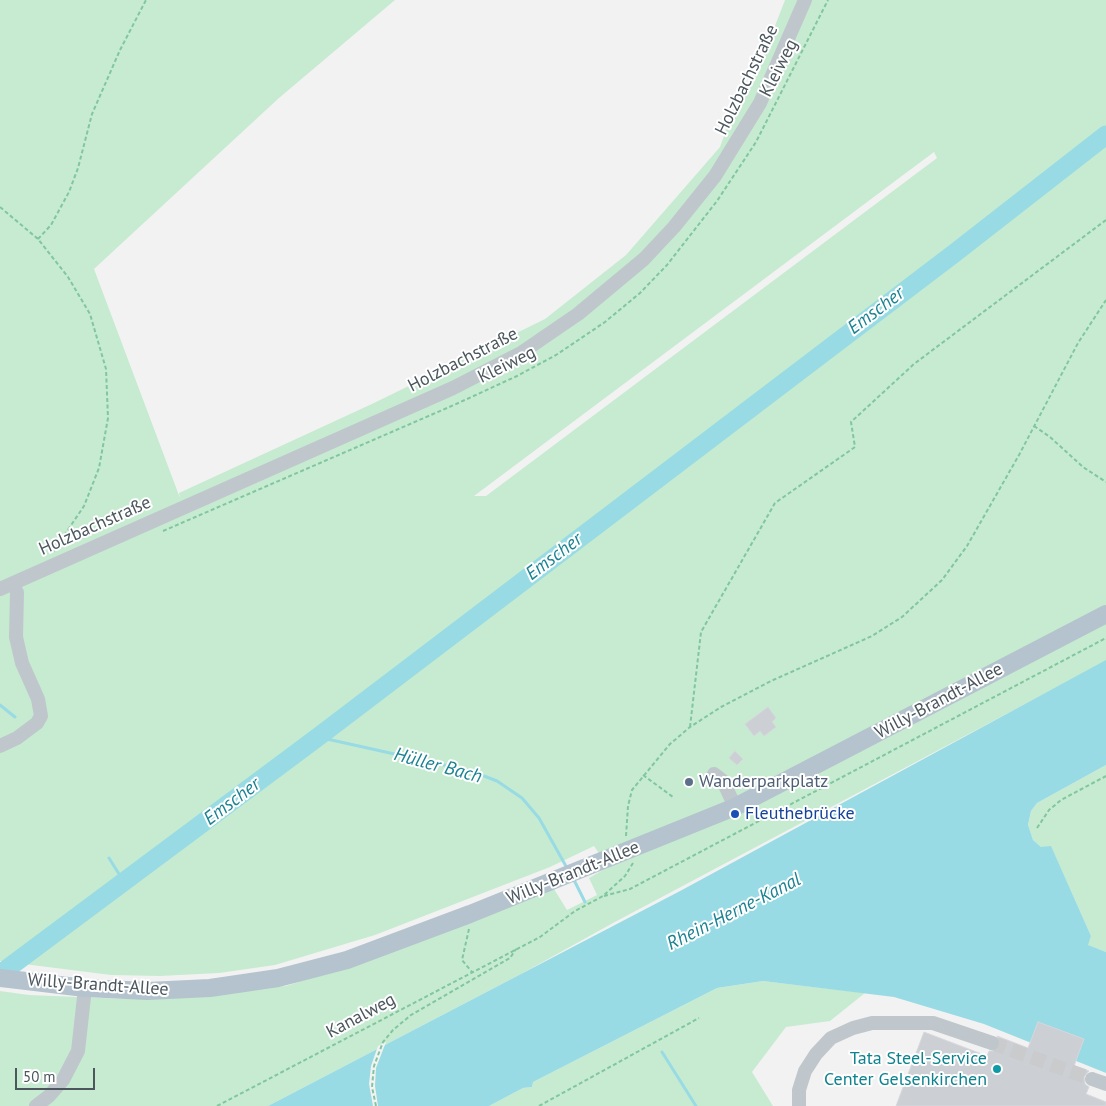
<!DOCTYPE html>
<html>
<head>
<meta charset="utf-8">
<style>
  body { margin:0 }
  #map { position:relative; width:1106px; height:1106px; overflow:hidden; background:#f3f2f2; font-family:"PT Sans",sans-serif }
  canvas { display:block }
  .scale { position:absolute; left:15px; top:1068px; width:80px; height:22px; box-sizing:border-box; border:2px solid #4b565d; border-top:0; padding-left:6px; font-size:15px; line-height:18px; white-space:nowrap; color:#4b565d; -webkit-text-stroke:4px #fff; paint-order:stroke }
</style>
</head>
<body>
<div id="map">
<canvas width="1106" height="1106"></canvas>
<div class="scale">50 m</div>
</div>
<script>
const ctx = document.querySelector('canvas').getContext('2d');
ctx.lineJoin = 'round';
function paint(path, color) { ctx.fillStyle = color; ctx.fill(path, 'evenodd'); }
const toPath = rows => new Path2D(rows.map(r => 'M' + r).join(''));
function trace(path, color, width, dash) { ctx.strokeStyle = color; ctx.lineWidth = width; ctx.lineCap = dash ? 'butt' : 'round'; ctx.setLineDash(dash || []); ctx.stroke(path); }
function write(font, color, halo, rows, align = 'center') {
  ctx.font = font + ' "PT Sans",sans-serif'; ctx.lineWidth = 4; ctx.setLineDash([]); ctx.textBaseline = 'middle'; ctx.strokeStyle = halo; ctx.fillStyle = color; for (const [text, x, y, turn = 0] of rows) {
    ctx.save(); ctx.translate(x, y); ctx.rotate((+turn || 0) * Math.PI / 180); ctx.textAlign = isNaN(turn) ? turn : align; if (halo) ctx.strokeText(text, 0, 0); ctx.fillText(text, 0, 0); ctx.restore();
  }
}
paint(toPath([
  [0,0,395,0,279,98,94,269,180,498,179,493,374,403,545,319,626,255,720,147,734,108,761,62,785,0,1106,0,1106,661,613,923,521,974,268,1106,0,1106,0,991,29,995,126,999,286,986,359,962,554,889,567,910,597,895,589,878,608,867,594,846,550,867,375,935,275,965,219,973,160,976,111,975,0,961],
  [934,152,937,158,486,496,474,496],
  [1106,765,1106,952,1087,945,1091,936,1051,847,1041,847,1033,840,1028,826,1031,811,1037,803],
  [763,981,865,993,830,1021,786,1027,752,1072,773,1106,489,1106,523,1088,532,1087,533,1082,717,988]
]), '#c6ebd1');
paint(toPath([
  [1106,660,1106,765,1037,803,1031,811,1028,825,1033,840,1041,847,1051,846,1091,936,1088,945,1106,952,1106,1073,984,1024,894,997,763,981,717,988,533,1082,532,1087,523,1088,489,1106,268,1106,682,890]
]), '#98dbe4');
paint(toPath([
  [386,1042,376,1068,375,1086,378,1106,373,1106,369,1084,371,1066,378,1046]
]), '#f3f2f2');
trace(toPath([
  [0,705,15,717],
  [318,737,471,771,497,781,522,798,539,818,567,868],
  [109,858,124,882],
  [573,878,585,902],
  [662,1052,696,1106]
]), '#98dbe4', 3);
trace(toPath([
  [0,974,318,737,956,252,1106,135]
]), '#98dbe4', 19);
const building = toPath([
  [768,707,776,718,772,722,776,727,764,736,760,731,754,736,745,724,768,707],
  [735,751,743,759,737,765,729,758,735,751],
  [1038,1022,1084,1039,1074,1066,1089,1071,1084,1077,1085,1084,1089,1087,1086,1094,1106,1102,1106,1106,896,1106,924,1032,987,1056,989,1051,994,1051,1000,1046,1000,1041,997,1036,1028,1048,1038,1022]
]);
paint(building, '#cccfd3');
trace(building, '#d6d8dc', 1);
trace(toPath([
  [992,1043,1092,1079]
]), '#c9cbcd', 14, [14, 7]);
trace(toPath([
  [0,207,38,239,68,277,90,314,106,369,108,418,99,468,84,506,53,552],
  [38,239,51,225,69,192,78,168,92,114,120,50,146,0],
  [1034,426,1050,437,1083,467,1106,482],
  [163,531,454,405,517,376,556,355,605,322,640,293,667,265,717,201,756,142,828,0],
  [690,727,701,632,775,503,855,447,851,422,914,364,1106,220],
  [643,775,673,797],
  [1037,828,1049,810,1061,800,1106,776],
  [626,836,628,806,632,790,670,744,690,727,721,707,771,681,872,636,902,617,942,580,967,546,1019,455,1078,343,1106,300],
  [604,896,630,889,1106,638],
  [469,929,462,960,472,972],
  [217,1106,540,937,575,911,603,896,625,876,633,863],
  [376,1106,372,1087,374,1066,383,1042,393,1030,411,1015,510,958,516,949],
  [539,1106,699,1018]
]), '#81c69e', 2, [4, 2.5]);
trace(toPath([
  [0,589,453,388,521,353,578,314,644,259,674,227,715,176,760,103,805,0],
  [0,746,17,738,37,723,41,716,38,699,22,663,16,637,17,592],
  [714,774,723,781,735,807],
  [1092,1079,1106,1084],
  [36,1106,49,1096,63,1080,78,1051,85,988],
  [799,1106,799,1090,805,1071,816,1054,831,1038,853,1028,872,1023,933,1023,992,1043]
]), '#bfc7cc', 14);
trace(toPath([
  [0,978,85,988,147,991,210,988,278,978,347,960,470,914,735,807,1106,614]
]), '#b4c3cd', 18);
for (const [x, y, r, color] of [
  [689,782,5,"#5c6f8a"],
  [735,814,5,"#1a4fb4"],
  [997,1069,5,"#0f9aa8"]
]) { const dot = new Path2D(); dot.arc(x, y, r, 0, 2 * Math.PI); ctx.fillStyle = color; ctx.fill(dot); trace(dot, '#fff', 2); }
write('18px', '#4b565d', '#fff', [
  ["Kleiweg",779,68,-63],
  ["Holzbachstraße",747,80,-64],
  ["Holzbachstraße",463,360,-27],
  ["Kleiweg",507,365,-26],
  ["Holzbachstraße",95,526,-24],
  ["Willy-Brandt-Allee",939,701,-28],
  ["Willy-Brandt-Allee",573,873,-22],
  ["Willy-Brandt-Allee",98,985,4],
  ["Kanalweg",361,1016,-28]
]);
write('18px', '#4e5e75', '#fff', [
  ["Wanderparkplatz",699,782]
], 'left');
write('18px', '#164399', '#fff', [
  ["Fleuthebrücke",745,814]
], 'left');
write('18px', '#0d838f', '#fff', [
  ["Tata Steel-Service",987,1059],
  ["Center Gelsenkirchen",987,1080]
], 'right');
write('italic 19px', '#1b8291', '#fff', [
  ["Emscher",876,311,-37],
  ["Emscher",554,557,-37],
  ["Hüller Bach",438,766,15],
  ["Emscher",232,802,-37],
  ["Rhein-Herne-Kanal",734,912,-27]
]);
</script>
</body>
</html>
